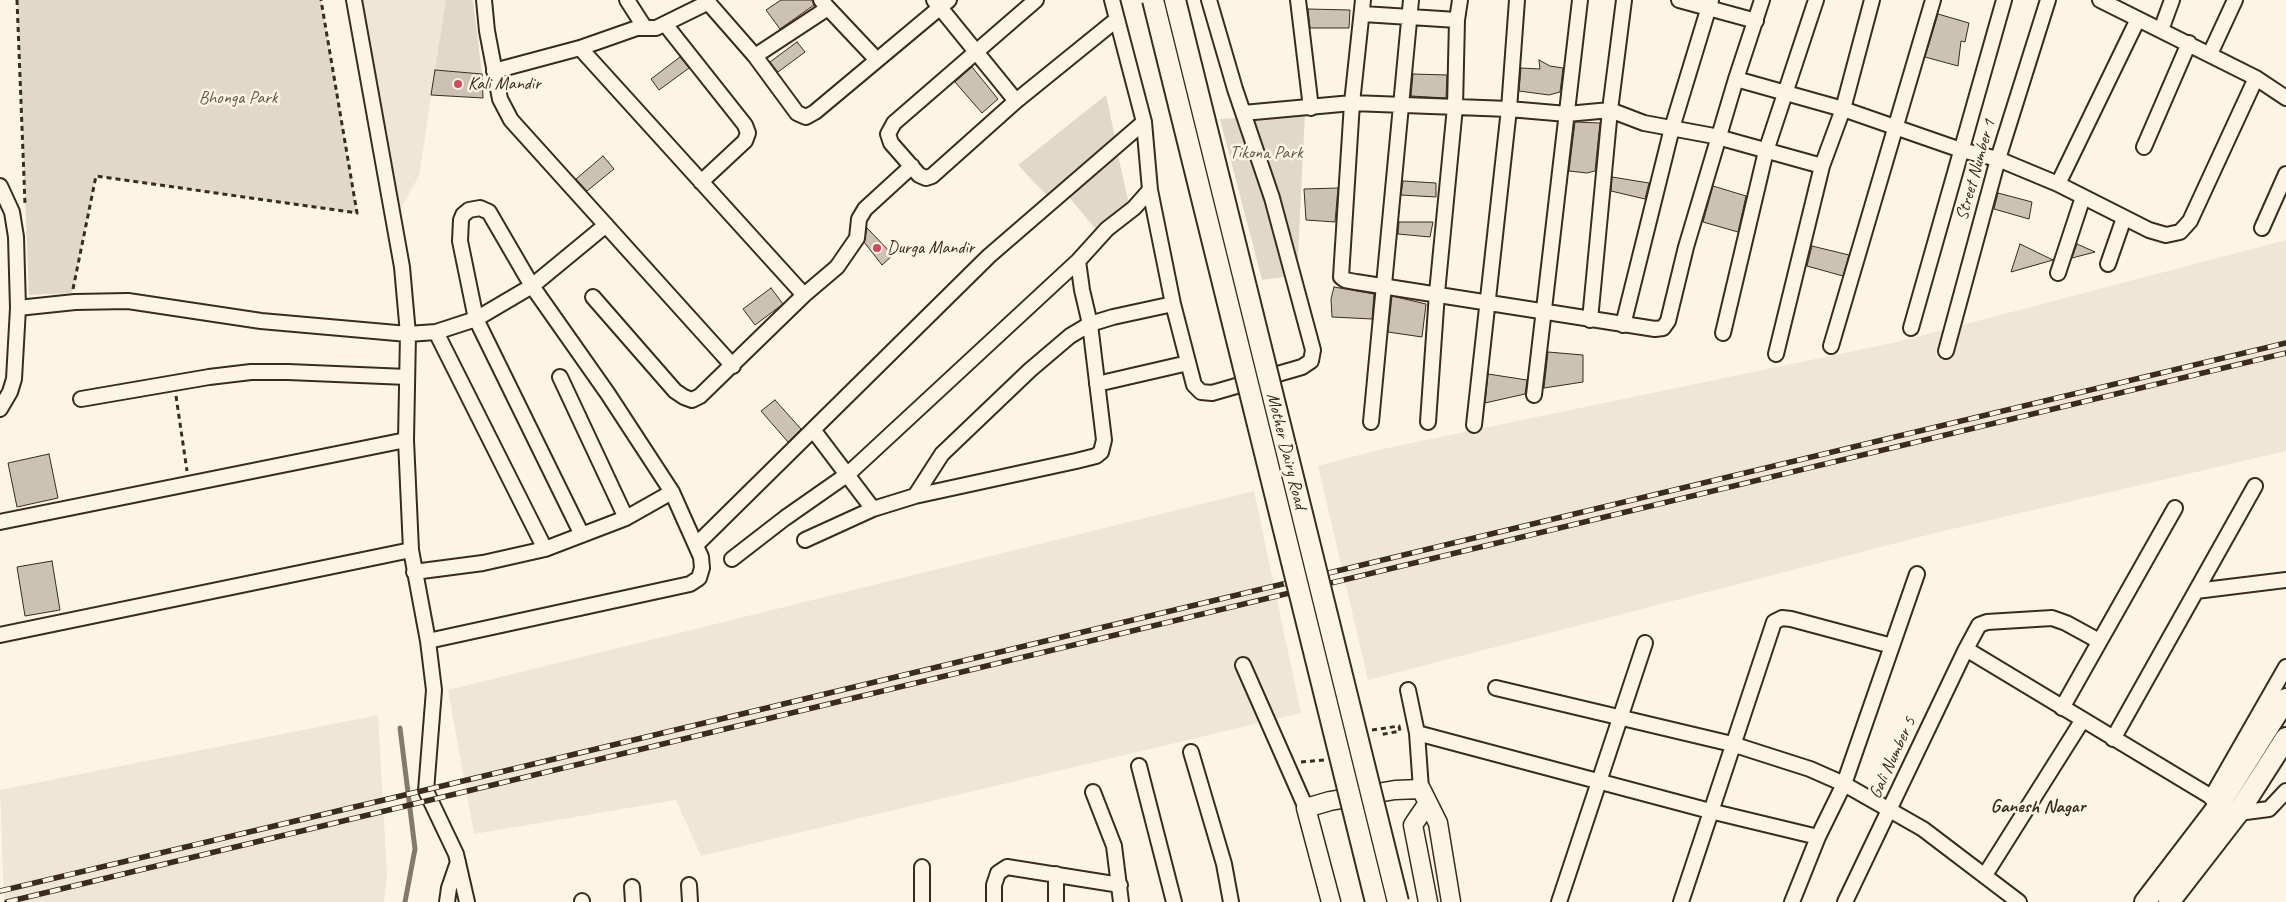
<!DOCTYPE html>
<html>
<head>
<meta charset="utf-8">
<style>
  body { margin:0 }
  canvas { display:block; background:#fcf5e5 }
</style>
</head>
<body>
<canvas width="2286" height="902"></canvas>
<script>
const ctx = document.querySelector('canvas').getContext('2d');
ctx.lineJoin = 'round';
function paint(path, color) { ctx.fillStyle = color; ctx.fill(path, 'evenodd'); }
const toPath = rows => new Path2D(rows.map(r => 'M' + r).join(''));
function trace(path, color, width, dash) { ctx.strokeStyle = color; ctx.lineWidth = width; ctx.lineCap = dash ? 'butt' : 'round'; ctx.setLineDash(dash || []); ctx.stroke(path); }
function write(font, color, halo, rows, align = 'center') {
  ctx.font = font + ' Caveat,sans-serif'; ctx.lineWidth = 5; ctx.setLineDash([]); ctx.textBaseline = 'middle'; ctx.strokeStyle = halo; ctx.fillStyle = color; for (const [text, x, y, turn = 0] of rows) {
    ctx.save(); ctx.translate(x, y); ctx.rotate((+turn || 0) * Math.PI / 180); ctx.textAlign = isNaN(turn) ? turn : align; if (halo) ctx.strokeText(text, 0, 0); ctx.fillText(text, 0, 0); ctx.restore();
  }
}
paint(toPath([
  [359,0,446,0,419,176,393,222],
  [2286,240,2286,451,1935,533,1368,680,1318,466,1378,450,1897,342],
  [1254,491,1301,713,701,856,676,800,474,834,448,690],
  [378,715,387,876,384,902,4,902,0,790]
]), '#eee6d6');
paint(toPath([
  [17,0,321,0,357,213,96,176,72,293,29,295],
  [446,0,473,0,482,74,435,70],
  [1106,95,1116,142,1049,198,1018,165],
  [1305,113,1297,275,1262,280,1220,119],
  [1117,151,1129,204,1099,233,1068,196]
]), '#e0d8c8');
trace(toPath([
  [400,728,415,849,405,902]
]), '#85796b', 5);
const building = toPath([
  [781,0,812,0,814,5,780,29,766,10,781,0],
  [1308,9,1350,10,1349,28,1310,28,1308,9],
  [1938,14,1969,23,1965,42,1961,41,1958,66,1925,57,1938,14],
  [797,42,805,52,778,72,770,62,797,42],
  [680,57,689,68,659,90,651,79,680,57],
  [1539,60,1550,66,1563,68,1560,92,1549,95,1519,91,1521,68,1540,69,1539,60],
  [972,67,998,99,982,113,955,82,972,67],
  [435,70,482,74,483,98,431,95,435,70],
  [1413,74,1447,75,1446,98,1411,96,1413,74],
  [1575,122,1600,123,1595,171,1587,173,1569,171,1575,122],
  [603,156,614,169,587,191,576,179,603,156],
  [1612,177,1649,183,1645,199,1611,191,1612,177],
  [1403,181,1436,183,1436,197,1401,195,1403,181],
  [1713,186,1746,196,1738,232,1703,222,1713,186],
  [1338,188,1335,222,1306,220,1304,189,1338,188],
  [1998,193,2032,202,2029,219,1994,209,1998,193],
  [1399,222,1433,222,1430,237,1398,234,1399,222],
  [867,228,893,255,882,265,864,242,867,228],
  [2020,244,2053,260,2011,272,2020,244],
  [2077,244,2095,252,2072,258,2077,244],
  [1812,246,1849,255,1843,276,1807,266,1812,246],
  [1334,287,1374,294,1372,319,1332,317,1331,299,1334,287],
  [771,288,783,304,755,325,743,309,771,288],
  [1392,296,1426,304,1422,337,1388,332,1392,296],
  [1548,352,1583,355,1583,382,1544,388,1548,352],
  [1488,374,1527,380,1525,394,1485,403,1488,374],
  [775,400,801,429,788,442,761,411,775,400],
  [49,454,58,498,17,507,8,463,49,454],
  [52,561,60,610,25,616,17,567,52,561]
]);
paint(building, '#ccc2b3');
trace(building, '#3b2a1e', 1);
const minor = toPath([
  [354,0,402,267,408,334,406,440,411,550,428,641,434,690,426,791,456,854,467,902],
  [484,0,487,31,500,99,511,120,733,366],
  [627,0,645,28],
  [706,0,755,56,797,113,806,117,815,112,949,0],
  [934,0,1016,101],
  [1036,0,894,123,888,134,891,143,919,175,926,178,932,176,1016,101,1116,20],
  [1112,0,1144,122,1150,190,1173,304,1194,385,1201,392,1212,393,1302,367,1311,361,1313,350,1272,198,1235,89,1209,0],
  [1298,0,1311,108],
  [1363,0,1352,103,1341,277,1345,280,1356,282,1655,329,1663,328,1668,321,1686,247,1736,79,1762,0],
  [1679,0,1756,21],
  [2100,0,2256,78,2286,98],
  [828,8,877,60],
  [1363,14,1457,20],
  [665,24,745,125,748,133,745,141,701,182],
  [2161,30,2172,0],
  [580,48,804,295],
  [2210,54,2235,0],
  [755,56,828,8,821,0],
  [494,71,580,48,637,28,656,28,709,2],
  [1736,79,1843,109,1961,150,1998,159,2058,184,2149,230,2166,235,2180,232,2190,221,2256,78],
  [1243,113,1352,103,1509,109,1567,114,1610,110,1644,123,1714,136,1822,166],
  [2144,147,2189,43],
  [2058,184,2138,19],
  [0,186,12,212,16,237,18,308,14,379,10,392,0,409],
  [2262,228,2286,174],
  [2108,264,2124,218],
  [2058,273,2083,197],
  [593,297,675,391,684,397,692,400,700,396,804,295,837,267,857,238,859,219,865,209,912,166],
  [18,308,75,302,128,301,261,321,408,334,436,332,476,319,532,286,606,225],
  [1590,320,1610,110,1624,0],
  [1623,325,1672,128,1711,0],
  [1911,328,2004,0],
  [436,332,545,549],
  [1723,333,1766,151,1816,0],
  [1831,346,1933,0],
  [1946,351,1998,159,2048,0],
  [1776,354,1822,166,1843,109,1872,0],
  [560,377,626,518],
  [1097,384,1188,363],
  [1534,395,1580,0],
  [81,399,209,377,251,372,288,372,407,377],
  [1371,422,1411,0],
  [1428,422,1437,293,1455,107,1457,20,1460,0],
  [1474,425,1509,109,1517,0],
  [814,431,873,509],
  [915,496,942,454,1030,370,1070,336,1090,324,1113,317,1173,304],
  [0,522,406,440],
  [582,535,476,319,460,241,461,220,463,215,469,210,480,208,489,212,532,286,608,394,672,492],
  [805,540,873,509,915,496,1076,461,1096,456,1101,452,1104,440,1090,324,1082,290,1078,261],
  [696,545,989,256,1144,122],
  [732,559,785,518,848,474,1078,261,1107,229,1134,208,1150,190],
  [414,572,483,563,545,549,626,518,672,492,701,557,702,568,699,578,690,584,428,641],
  [2196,591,2286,580],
  [0,635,411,550],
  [1966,649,2238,813,2269,809,2286,791],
  [1243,665,1306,808],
  [1496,688,1732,744,1810,769,1844,784,1923,829,2019,902],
  [1408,690,1417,733,1421,789],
  [2062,708,2175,508],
  [1417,733,1710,811,1818,837],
  [2113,739,2255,486],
  [1191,752,1224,864,1231,902],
  [1139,766,1174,902],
  [1093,792,1114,846,1121,902],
  [2211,798,2286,667],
  [922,867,922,902],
  [1056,874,1056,902],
  [1985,875,2082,721],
  [689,885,690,902],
  [632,887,633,902],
  [582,901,582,902],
  [447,902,449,888,458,862],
  [994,902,994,885,998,873,1007,867,1120,885],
  [1559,902,1645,643],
  [1681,902,1774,622,1782,618,1791,619,1892,646],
  [1792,902,1818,837,1844,784,1917,574],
  [1845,902,1966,649,1979,625,1987,622,2052,618,2066,623,2099,641]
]);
const tertiary = toPath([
  [1428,803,1413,825,1428,902],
  [1331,902,1306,808,1330,801,1395,790,1421,789,1438,823,1451,902]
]);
const secondary = toPath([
  [2145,902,2220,804,2286,699],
  [2169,902,2238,813,2286,738]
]);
trace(minor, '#3b2a1e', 18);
trace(tertiary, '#3b2a1e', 21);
trace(secondary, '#3b2a1e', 24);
trace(toPath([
  [17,0,25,204],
  [73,289,96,176,357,213,321,0],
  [176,396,187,471],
  [1372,730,1399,726,1400,731,1379,735],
  [1301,762,1324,760]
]), '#3b2a1e', 3, [5, 4]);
trace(minor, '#fcf5e5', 14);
trace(tertiary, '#fcf5e5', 18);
trace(secondary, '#fcf5e5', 20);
const rail = toPath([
  [0,891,388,799,2286,343],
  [7,902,2286,353]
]);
trace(rail, '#3b2a1e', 5.5);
trace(rail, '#fcf5e5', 4, [11]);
const secondaryBridge = toPath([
  [1153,0,1376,902],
  [1175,0,1398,902]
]);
trace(secondaryBridge, '#3b2a1e', 24, []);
trace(secondaryBridge, '#fcf5e5', 20);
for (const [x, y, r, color] of [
  [458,84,5,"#d1495b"],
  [877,248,5,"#d1495b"]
]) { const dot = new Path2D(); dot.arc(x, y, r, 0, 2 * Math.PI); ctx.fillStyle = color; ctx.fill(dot); trace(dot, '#fcf5e5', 2); }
write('18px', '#3b2a1e', '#fcf5e5', [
  ["Kali Mandir",468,84],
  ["Durga Mandir",887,248]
], 'left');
write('18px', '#645648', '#fcf5e5', [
  ["Bhonga Park",238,98],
  ["Tikona Park",1266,153]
]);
write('18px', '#3b2a1e', '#fcf5e5', [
  ["Street Number 1",1976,170,-74],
  ["Mother Dairy Road",1286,451,76],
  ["Gali Number 5",1893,758,-65]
]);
write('bold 19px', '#3b2a1e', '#fcf5e5', [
  ["Ganesh Nagar",2038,807]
]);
</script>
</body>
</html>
